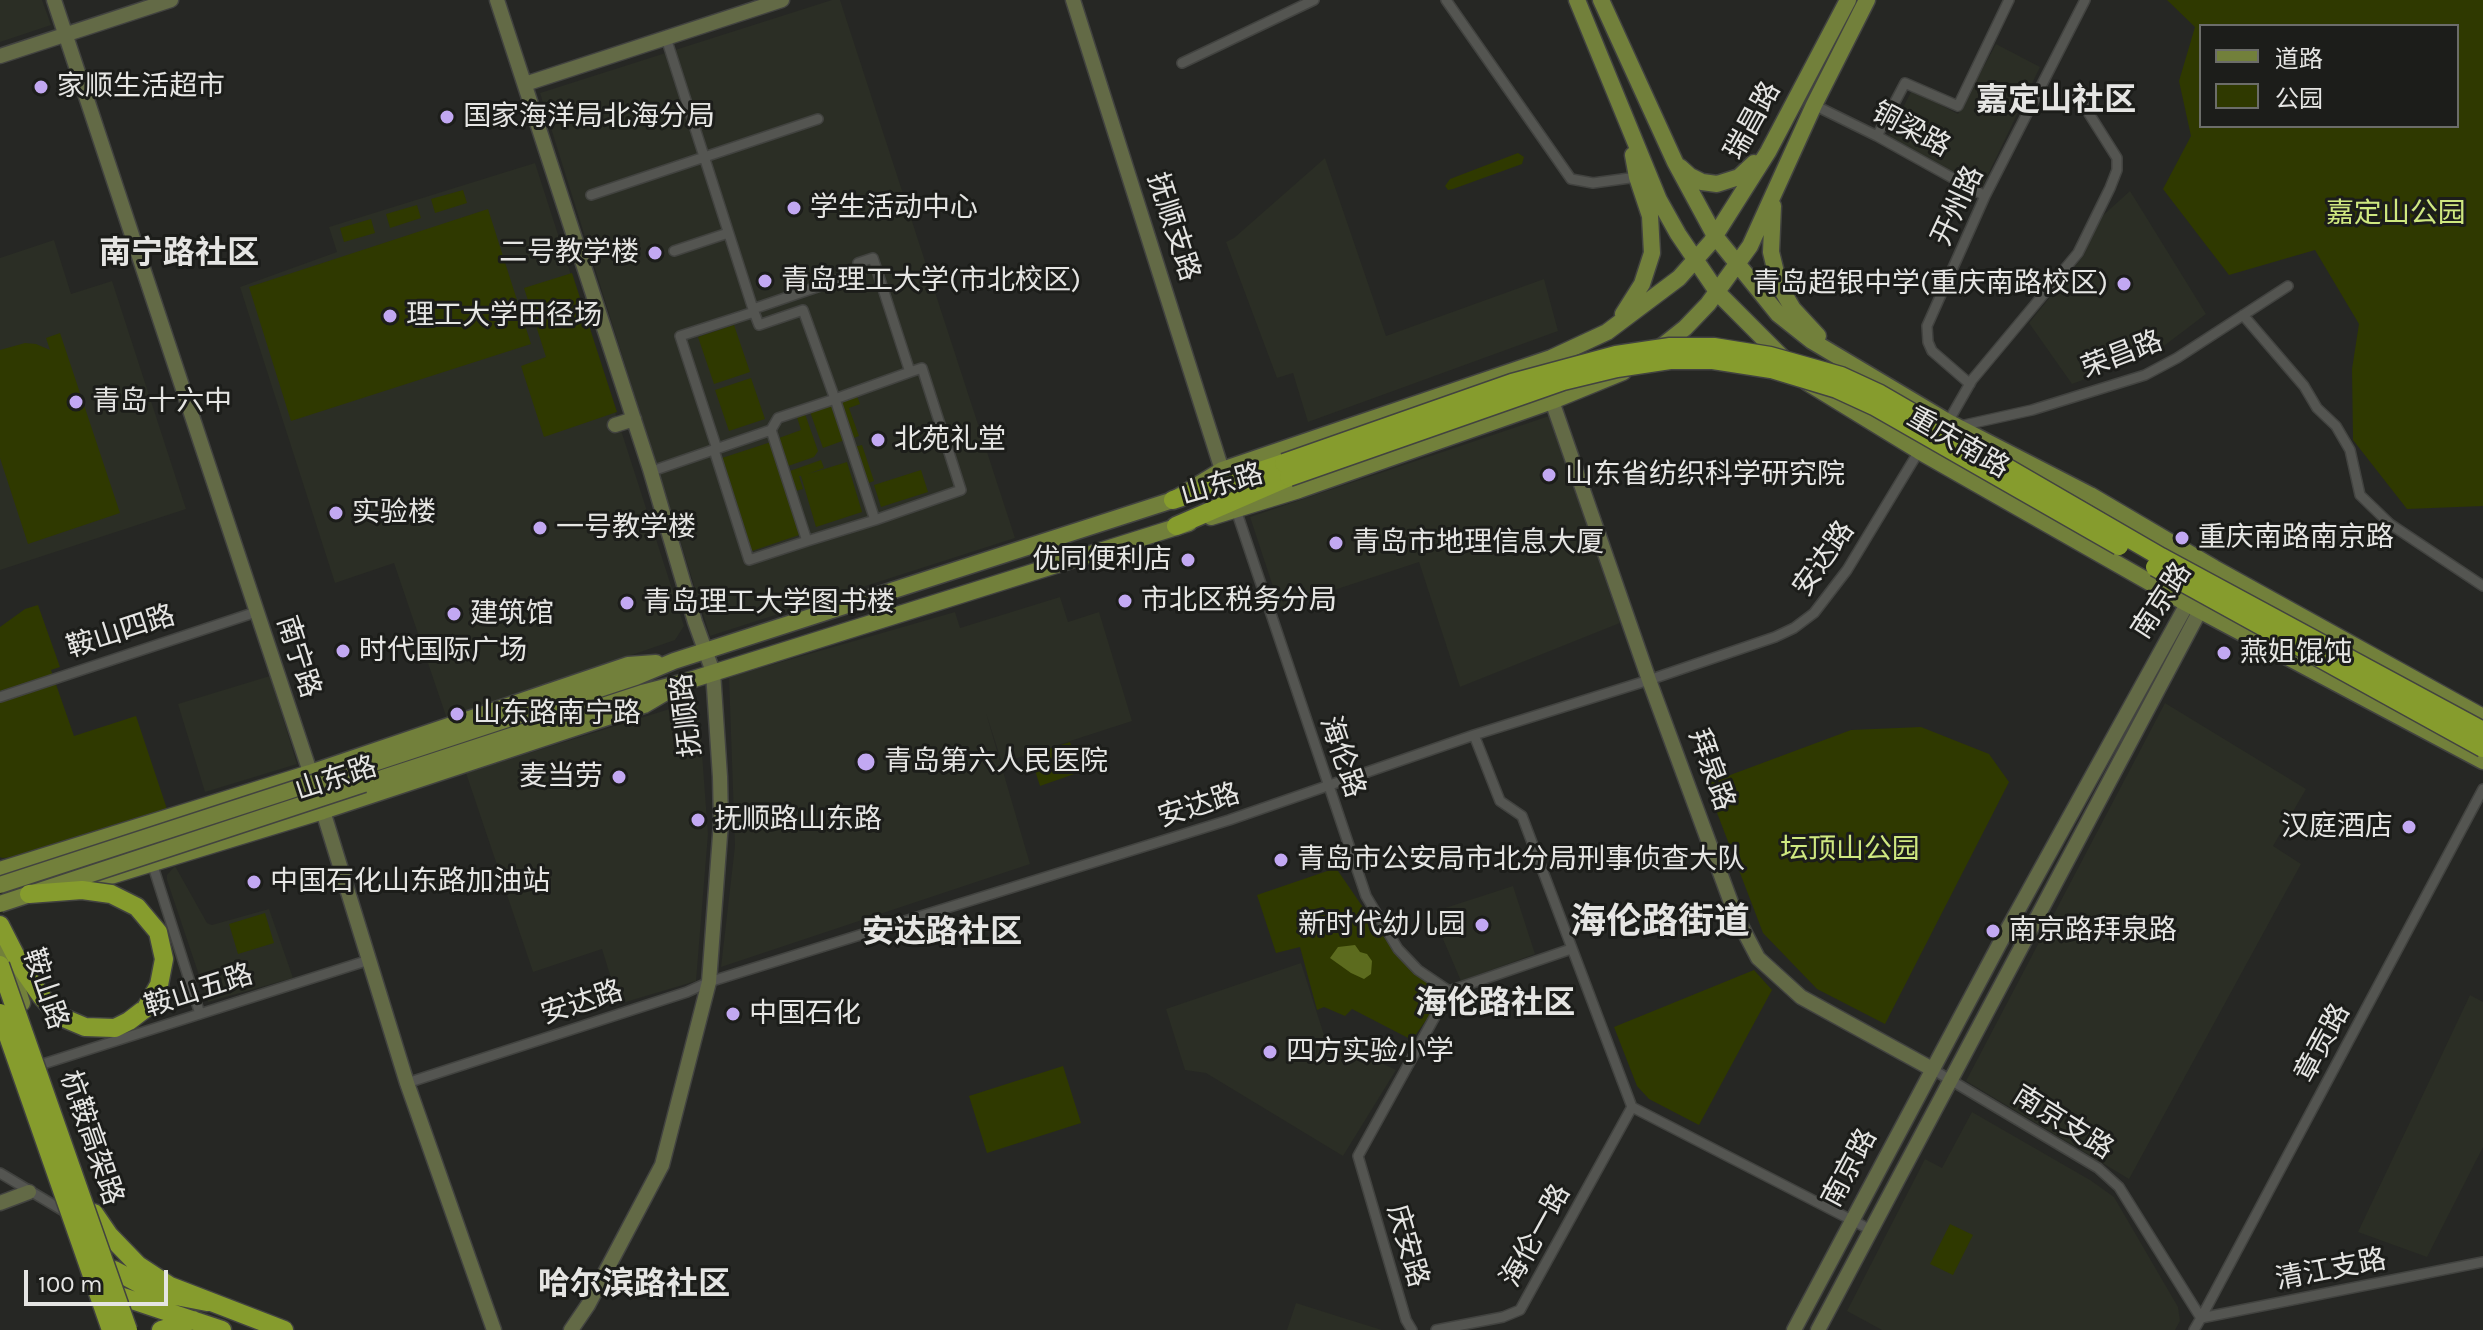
<!DOCTYPE html>
<html>
<head>
<meta charset="utf-8">
<style>
  body { margin:0 }
  #map { position:relative; width:2483px; height:1330px; overflow:hidden; background:#262724; font-family:Karla,"Noto Sans SC",sans-serif }
  canvas { display:block }
  .legend { position:absolute; left:2199px; top:24px; width:260px; height:104px; box-sizing:border-box; background:#1c1d1a; border:2px solid #6c6d6a; margin:0; padding:10px 14px; list-style:none; font-size:24px; color:#e5e5e3 }
  .legend li { display:flex; align-items:center; gap:16px; height:40px }
  .legend b { width:40px; border:2px solid #6c6d6a }
  .scale { position:absolute; left:24px; top:1270px; width:144px; height:36px; box-sizing:border-box; border:4px solid #e5e5e3; border-top:0; padding-left:10px; font-size:24px; line-height:28px; white-space:nowrap; color:#e5e5e3; -webkit-text-stroke:6px #1c1d1a; paint-order:stroke }
</style>
</head>
<body>
<div id="map">
<canvas width="2483" height="1330"></canvas>
<ul class="legend">
<li><b style="height:10px;background:#72803b"></b>道路</li>
<li><b style="height:22px;background:#2f3900"></b>公园</li>
</ul>
<div class="scale">100 m</div>
</div>
<script>
const ctx = document.querySelector('canvas').getContext('2d');
ctx.lineJoin = 'round';
function paint(path, color) { ctx.fillStyle = color; ctx.fill(path, 'evenodd'); }
const toPath = rows => new Path2D(rows.map(r => 'M' + r).join(''));
function trace(path, color, width, dash) { ctx.strokeStyle = color; ctx.lineWidth = width; ctx.lineCap = dash ? 'butt' : 'round'; ctx.setLineDash(dash || []); ctx.stroke(path); }
function write(font, color, halo, rows, align = 'center') {
  ctx.font = font + ' Karla,"Noto Sans SC",sans-serif'; ctx.lineWidth = 6; ctx.setLineDash([]); ctx.textBaseline = 'middle'; ctx.strokeStyle = halo; ctx.fillStyle = color; for (const [text, x, y, turn = 0] of rows) {
    ctx.save(); ctx.translate(x, y); ctx.rotate((+turn || 0) * Math.PI / 180); ctx.textAlign = isNaN(turn) ? turn : align; if (halo) ctx.strokeText(text, 0, 0); ctx.fillText(text, 0, 0); ctx.restore();
  }
}
paint(toPath([
  [0,0,42,0,51,25,0,42],
  [832,0,840,0,1015,538,710,636,540,93],
  [1996,44,2040,67,1982,187,1887,139,1912,90,1958,114],
  [1325,158,1386,336,1544,279,1558,331,1308,422,1293,373,1277,378,1226,242,1234,238],
  [535,163,684,626,675,640,447,719,394,563,335,583,240,287,337,252,329,227],
  [2130,191,2206,314,2156,352,2072,384,2029,323,2084,255,2099,219],
  [54,240,71,294,112,281,186,509,0,570,0,258],
  [1549,416,1620,623,1460,687,1419,562,1280,608,1250,517],
  [1060,597,1068,622,1099,612,1132,721,1002,763,986,713,1030,864,721,967,735,846,729,677,955,612,960,628],
  [270,676,297,764,205,792,178,704],
  [698,700,708,834,696,981,619,1004,602,949,533,972,466,773],
  [2165,703,2306,789,2273,846,2301,864,2129,1179,1966,1081],
  [175,866,207,923,212,925,269,909,293,978,208,1002,167,880,167,875],
  [1513,886,1535,954,1461,981,1443,939,1436,911],
  [1301,963,1324,1035,1396,1070,1343,1156,1206,1073,1185,1070,1166,1009],
  [2470,995,2483,1002,2483,1147,2427,1257,2358,1232],
  [1972,1112,2090,1180,2114,1197,2178,1307,2180,1321,2175,1330,1882,1330,1847,1311,1925,1159,1942,1168],
  [1296,1303,1337,1316,1382,1330,1287,1330]
]), '#2b2e25');
paint(toPath([
  [2167,0,2483,0,2483,506,2407,509,2353,440,2352,369,2359,324,2315,250,2229,275,2163,189,2191,136,2179,81,2195,27],
  [2457,26,2457,126,2201,126,2201,26],
  [1518,153,1524,157,1522,164,1453,189,1448,190,1445,186,1450,179],
  [463,190,467,203,435,213,431,199],
  [417,205,421,218,390,228,386,214],
  [488,209,531,344,291,421,249,287],
  [371,219,375,233,344,242,340,228],
  [572,273,617,412,544,437,521,366,546,357,524,288],
  [734,325,750,372,714,384,698,337],
  [60,333,120,513,28,544,0,458,0,350,25,343,36,344,50,350,46,338],
  [751,378,765,419,729,431,715,390],
  [857,396,860,404,849,408,859,436,851,439,839,402],
  [832,402,845,440,823,448,809,409],
  [804,411,818,451,814,457,788,466,779,438,801,430,796,414],
  [771,442,802,534,752,551,722,458],
  [862,445,874,481,866,484,854,447],
  [821,460,824,468,808,474,847,462,862,512,816,527,801,476,799,476,803,489,796,491,790,471],
  [921,470,928,492,881,507,874,485],
  [38,605,60,667,51,670,74,736,136,716,168,812,19,857,2,858,0,857,0,627,25,609],
  [1921,727,1989,754,2009,782,1885,1024,1817,989,1763,933,1706,784,1851,730],
  [1070,742,1080,772,1040,786,1030,755],
  [1336,868,1382,935,1413,972,1444,995,1412,1040,1352,1009,1345,1016,1324,1007,1317,1010,1300,947,1276,953,1257,895],
  [265,913,274,943,238,954,229,924],
  [1754,970,1772,990,1699,1125,1649,1099,1637,1086,1614,1027],
  [1063,1066,1081,1123,987,1153,969,1096],
  [1950,1224,1973,1235,1953,1275,1930,1264]
]), '#2f3900');
paint(toPath([
  [1355,945,1360,952,1367,954,1372,961,1371,974,1364,979,1351,973,1330,958,1338,947]
]), '#5c6b1e');
const street = toPath([
  [1446,0,1571,179,1593,183,1637,177],
  [666,38,754,312],
  [1182,63,1314,0],
  [1814,105,1877,136,1985,196],
  [1877,136,1905,83,1958,106,2009,0],
  [591,195,818,119],
  [674,251,728,233],
  [753,309,861,272,858,263,873,258,910,372,922,368,961,490,875,520],
  [2243,315,2304,386,2317,408,2336,426,2350,450,2360,495,2390,524,2483,586],
  [1970,384,1932,351,1928,342,1927,326,1985,196,2085,0],
  [1948,422,1972,380,2078,253,2110,188,2117,170,2117,158,2076,93],
  [1960,426,2032,410,2145,375,2177,358,2288,286],
  [717,449,680,336,754,312,759,325,803,310,835,399,910,372],
  [714,450,749,560,807,541],
  [658,469,771,430,778,418,835,399,875,520,807,541,771,430],
  [1236,510,1366,896,1398,949,1418,970,1449,991],
  [0,697,256,612],
  [1474,735,1500,801,1522,816,1632,1107,1871,1230],
  [152,863,200,1014],
  [43,1064,369,960],
  [1932,1069,2098,1168,2119,1187,2201,1318,2483,789],
  [407,1083,687,992,709,982,1229,820,1474,735,1649,680,1775,637,1794,628,1814,613,1847,570,1919,451],
  [0,1173,62,1210],
  [1412,1330,1406,1320,1358,1156,1449,991,1571,949],
  [1436,1330,1503,1317,1520,1310,1632,1107],
  [2194,1330,2201,1318,2483,1262]
]);
const secondary = toPath([
  [54,0,323,811,407,1083,494,1330],
  [497,0,650,469,695,622,713,672,720,777,721,822,709,982,662,1165,588,1305,571,1330],
  [1073,0,1222,470],
  [0,56,171,0],
  [525,84,782,0],
  [1552,401,1649,680,1736,916,1758,958,1801,997,1932,1069],
  [615,425,634,419],
  [0,1203,29,1192],
  [1794,1330,2001,941,2192,595],
  [1818,1330,2204,603]
]);
const primary = toPath([
  [1577,0,1659,200,1678,234,1718,293,1786,361],
  [1601,0,1675,162,1715,236,1778,314,1812,341,1948,422,2090,495,2214,568,2483,717],
  [1680,167,1690,176,1702,182,1717,184,1739,177,1754,163],
  [1773,206,1771,252,1779,285,1793,309,1818,336],
  [1623,314,1642,284,1652,253,1650,216,1637,177,1633,155],
  [1656,351,1685,328,1708,304,1750,246,1814,105,1867,0],
  [1808,383,1919,451,2186,603,2483,761],
  [1211,517,1299,490,1552,401,1623,372],
  [359,768,636,677,674,661,1173,500,1222,470,1551,358,1607,332,1679,278,1711,242,1768,152,1848,0],
  [364,784,642,693,681,683,1189,523],
  [0,870,310,773,628,665,656,663],
  [81,885,323,811,644,705,666,692],
  [2,941,22,1003]
]);
const highway = toPath([
  [1173,500,1284,463],
  [1176,526,1289,477],
  [0,925,23,970,41,996,59,1016,85,1027,115,1028,129,1021,146,1008],
  [94,1213,109,1235,138,1265,170,1286,284,1330],
  [95,1277,114,1270,155,1292,207,1302],
  [105,1291,222,1330],
  [161,1330,193,1320]
]);
trace(street, '#424340', 12);
trace(secondary, '#424340', 17);
trace(primary, '#424340', 19);
trace(highway, '#424340', 21);
trace(street, '#545551', 9);
trace(secondary, '#636a46', 14);
trace(primary, '#72803b', 16);
trace(highway, '#869c2d', 18);
const primaryBridge = toPath([
  [0,885,359,768],
  [0,904,364,784]
]);
const highwayBridge = toPath([
  [1284,463,1512,383,1616,355,1670,347,1714,347,1770,356,1841,376,1880,394,2161,557,2483,731],
  [1289,477,1563,381,1617,368,1670,360,1713,360,1771,369,1837,389,1874,406,2119,546],
  [2155,567,2483,748],
  [29,894,82,890,111,894,137,907,158,932,164,959,159,985,146,1008],
  [0,965,128,1330],
  [0,1013,111,1330]
]);
trace(primaryBridge, '#424340', 19, []);
trace(highwayBridge, '#424340', 21, []);
trace(primaryBridge, '#72803b', 16);
trace(highwayBridge, '#869c2d', 18);
for (const [x, y, r, color] of [
  [41,87,8,"#c2a8f2"],
  [447,117,8,"#c2a8f2"],
  [794,208,8,"#c2a8f2"],
  [655,253,8,"#c2a8f2"],
  [765,281,8,"#c2a8f2"],
  [2124,284,8,"#c2a8f2"],
  [390,316,8,"#c2a8f2"],
  [76,402,8,"#c2a8f2"],
  [878,440,8,"#c2a8f2"],
  [1549,475,8,"#c2a8f2"],
  [336,513,8,"#c2a8f2"],
  [540,528,8,"#c2a8f2"],
  [2182,538,8,"#c2a8f2"],
  [1336,543,8,"#c2a8f2"],
  [1188,560,8,"#c2a8f2"],
  [1125,601,8,"#c2a8f2"],
  [627,603,8,"#c2a8f2"],
  [454,614,8,"#c2a8f2"],
  [343,651,8,"#c2a8f2"],
  [2224,653,8,"#c2a8f2"],
  [457,714,8,"#c2a8f2"],
  [866,762,10,"#c2a8f2"],
  [619,777,8,"#c2a8f2"],
  [698,820,8,"#c2a8f2"],
  [2409,827,8,"#c2a8f2"],
  [1281,860,8,"#c2a8f2"],
  [254,882,8,"#c2a8f2"],
  [1482,925,8,"#c2a8f2"],
  [1993,931,8,"#c2a8f2"],
  [733,1014,8,"#c2a8f2"],
  [1270,1052,8,"#c2a8f2"]
]) { const dot = new Path2D(); dot.arc(x, y, r, 0, 2 * Math.PI); ctx.fillStyle = color; ctx.fill(dot); trace(dot, '#1c1d1a', 3); }
write('28px', '#e5e5e3', '#1c1d1a', [
  ["家顺生活超市",57,87],
  ["国家海洋局北海分局",463,117],
  ["学生活动中心",810,208],
  ["二号教学楼",639,253,"right"],
  ["青岛理工大学(市北校区)",781,281],
  ["青岛超银中学(重庆南路校区)",2108,284,"right"],
  ["理工大学田径场",406,316],
  ["青岛十六中",92,402],
  ["北苑礼堂",894,440],
  ["山东省纺织科学研究院",1565,475],
  ["实验楼",352,513],
  ["一号教学楼",556,528],
  ["重庆南路南京路",2198,538],
  ["青岛市地理信息大厦",1352,543],
  ["优同便利店",1172,560,"right"],
  ["市北区税务分局",1141,601],
  ["青岛理工大学图书楼",643,603],
  ["建筑馆",470,614],
  ["时代国际广场",359,651],
  ["燕姐馄饨",2240,653],
  ["山东路南宁路",473,714],
  ["青岛第六人民医院",884,762],
  ["麦当劳",603,777,"right"],
  ["抚顺路山东路",714,820],
  ["汉庭酒店",2393,827,"right"],
  ["青岛市公安局市北分局刑事侦查大队",1297,860],
  ["中国石化山东路加油站",270,882],
  ["新时代幼儿园",1466,925,"right"],
  ["南京路拜泉路",2009,931],
  ["中国石化",749,1014],
  ["四方实验小学",1286,1052]
], 'left');
write('28px', '#e5e5e3', '#1c1d1a', [
  ["瑞昌路",1753,121,-61],
  ["铜梁路",1911,130,28],
  ["开州路",1958,206,-65],
  ["抚顺支路",1173,227,72],
  ["荣昌路",2122,355,-21],
  ["重庆南路",1958,443,30],
  ["山东路",1222,485,-16],
  ["安达路",1824,559,-55],
  ["南京路",2162,601,-57],
  ["鞍山四路",121,632,-18],
  ["南宁路",298,657,72],
  ["抚顺路",687,715,-97],
  ["海伦路",1342,757,71],
  ["拜泉路",1711,770,70],
  ["山东路",336,779,-18],
  ["安达路",1199,806,-18],
  ["鞍山路",45,989,71],
  ["鞍山五路",199,991,-18],
  ["安达路",582,1003,-18],
  ["章贡路",2323,1043,-62],
  ["南京支路",2063,1123,32],
  ["杭鞍高架路",91,1138,71],
  ["南京路",1850,1168,-62],
  ["海伦一路",1536,1236,-61],
  ["庆安路",1407,1246,74],
  ["清江支路",2331,1270,-11]
]);
write('28px', '#cfe880', '#1c1d1a', [
  ["嘉定山公园",2396,214],
  ["坛顶山公园",1850,850]
]);
write('bold 32px', '#e5e5e3', '#1c1d1a', [
  ["嘉定山社区",2056,101],
  ["南宁路社区",179,254],
  ["安达路社区",942,933],
  ["海伦路社区",1495,1004],
  ["哈尔滨路社区",634,1285]
]);
write('bold 36px', '#e5e5e3', '#1c1d1a', [
  ["海伦路街道",1660,923]
]);
</script>
</body>
</html>
